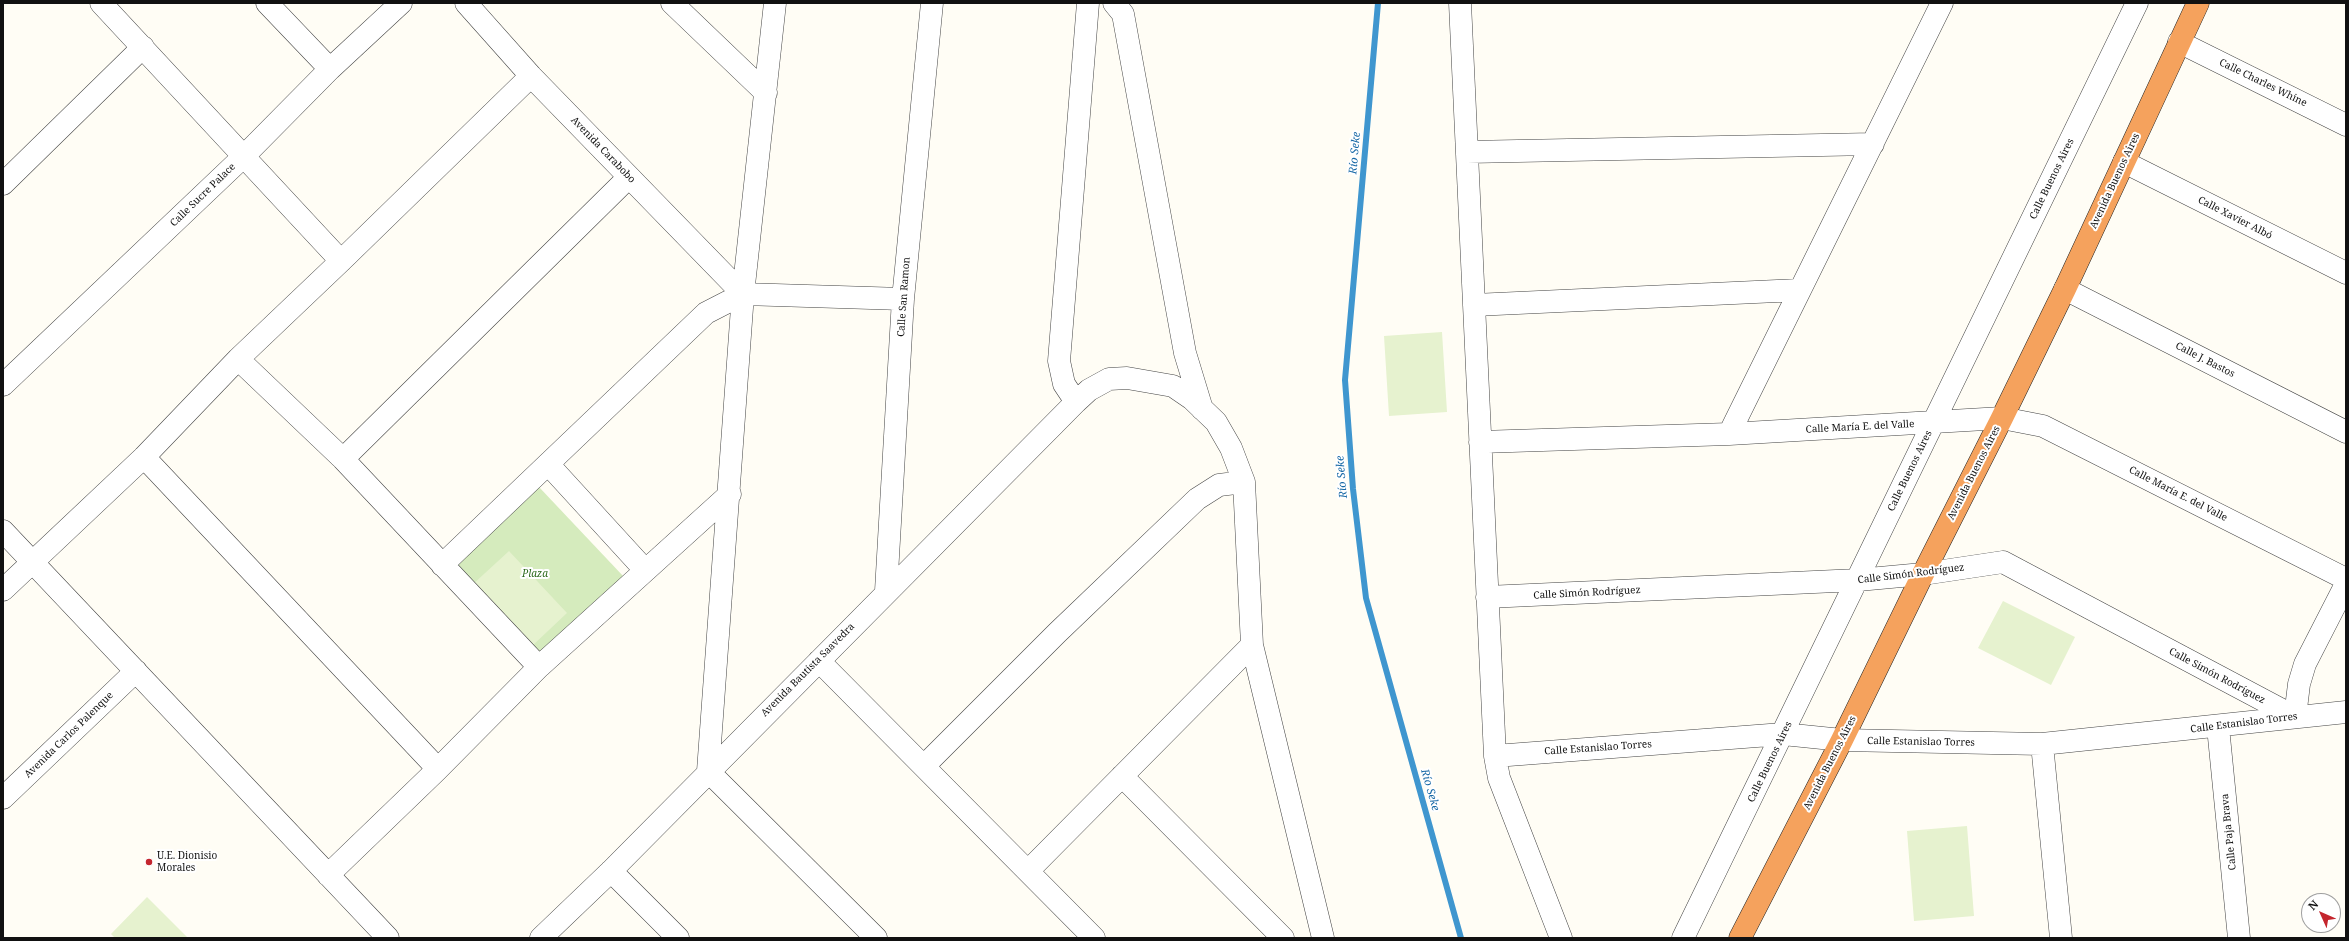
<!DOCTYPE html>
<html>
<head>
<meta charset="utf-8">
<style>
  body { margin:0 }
  #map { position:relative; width:2349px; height:941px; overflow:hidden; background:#fffdf5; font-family:"Noto Serif",serif }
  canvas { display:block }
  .frame { position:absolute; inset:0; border:4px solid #111; pointer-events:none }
  .north { position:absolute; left:2301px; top:893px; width:40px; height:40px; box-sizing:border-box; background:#fff; border:1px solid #a0a0a0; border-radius:50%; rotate:315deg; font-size:11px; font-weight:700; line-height:16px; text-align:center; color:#111 }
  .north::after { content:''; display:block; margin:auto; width:14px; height:18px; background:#c4262e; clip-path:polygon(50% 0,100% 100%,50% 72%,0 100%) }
</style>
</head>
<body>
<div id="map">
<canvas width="2349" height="941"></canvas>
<div class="frame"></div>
<div class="north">N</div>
</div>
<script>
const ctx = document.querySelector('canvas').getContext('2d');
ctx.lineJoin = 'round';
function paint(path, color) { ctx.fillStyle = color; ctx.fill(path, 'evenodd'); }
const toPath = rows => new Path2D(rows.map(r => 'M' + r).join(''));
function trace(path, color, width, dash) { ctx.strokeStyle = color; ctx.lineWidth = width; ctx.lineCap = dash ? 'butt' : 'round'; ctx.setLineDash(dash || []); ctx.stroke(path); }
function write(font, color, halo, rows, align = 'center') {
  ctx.font = font + ' "Noto Serif",serif'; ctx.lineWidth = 4; ctx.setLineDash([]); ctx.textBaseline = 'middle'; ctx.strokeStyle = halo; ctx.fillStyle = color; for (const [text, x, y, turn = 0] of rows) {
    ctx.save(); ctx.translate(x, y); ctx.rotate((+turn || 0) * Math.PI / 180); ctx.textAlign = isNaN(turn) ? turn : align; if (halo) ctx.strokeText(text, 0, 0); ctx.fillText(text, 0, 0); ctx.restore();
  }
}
paint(toPath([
  [539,487,624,577,530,662,448,570]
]), '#d5ebbd');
paint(toPath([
  [1442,332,1447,412,1389,416,1384,336],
  [509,551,567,613,531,647,472,585],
  [2003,601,2075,637,2051,685,1978,648],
  [1967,826,1974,916,1914,921,1907,831],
  [147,897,188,938,115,938,111,934]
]), '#e6f2cf');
trace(toPath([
  [1378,3,1345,380,1353,489,1366,598,1461,938]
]), '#3f96cf', 6);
const minor = toPath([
  [101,3,341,261],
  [267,3,330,69],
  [466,3,531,76,743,294],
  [672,3,766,93],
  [775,3,743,294,708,771,876,938],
  [1114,3,1123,14,1185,353,1202,409],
  [1460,3,1495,756,1499,778,1561,938],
  [2179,42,2346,125],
  [1467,152,1873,144],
  [2124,162,2346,273],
  [3,184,143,47],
  [2065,289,2346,432],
  [1474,305,1799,290],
  [238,359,343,459,539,667],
  [3,385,244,156,330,69,401,3],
  [1076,402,1064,384,1059,361,1088,3],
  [1729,434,1942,3],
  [1480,442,1729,434,2002,418,2043,426,2346,579],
  [144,457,438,769],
  [343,459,629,177],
  [548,464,645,570],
  [3,531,388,938],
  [442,565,706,313,743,294,903,299],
  [3,590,144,457,238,359,341,261,531,76],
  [886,591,903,299,932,3],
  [1487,597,1858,580,1923,574,2003,562,2295,717,2299,684,2305,664,2346,584],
  [819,661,1094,938],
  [2218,727,2239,938],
  [2042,744,2061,938],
  [1495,756,1783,734,1842,740,2042,744,2346,712],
  [924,766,1057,633,1197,499,1219,485,1244,482],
  [1122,776,1283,938],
  [3,798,136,671],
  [611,871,678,938],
  [1028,871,1252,645],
  [328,875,438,769,539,667,730,494],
  [541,938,611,871,1076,402,1089,390,1109,379,1127,378,1173,386,1192,399,1216,422,1231,448,1244,482,1252,645,1323,938],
  [1683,938,2137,3]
]);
const highway = toPath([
  [1740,938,1842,740,1923,574,2002,418,2065,289,2198,3]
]);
trace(minor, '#444', 23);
trace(highway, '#222', 23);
trace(minor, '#fff', 22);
trace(highway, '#f5a25d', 22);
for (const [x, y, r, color] of [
  [149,862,4,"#c4262e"]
]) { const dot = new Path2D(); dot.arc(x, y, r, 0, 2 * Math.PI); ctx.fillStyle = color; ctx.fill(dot); trace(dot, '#fff', 1.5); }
write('10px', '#111', '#fff', [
  ["Calle Charles Whine",2263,83,26],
  ["Avenida Carabobo",603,150,46],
  ["Calle Buenos Aires",2052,179,-64],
  ["Avenida Buenos Aires",2115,181,-65],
  ["Calle Sucre Palace",203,195,-44],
  ["Calle Xavier Albó",2235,218,27],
  ["Calle San Ramon",904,297,-86],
  ["Calle J. Bastos",2205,360,27],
  ["Calle María E. del Valle",1860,427,-3],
  ["Calle Buenos Aires",1910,471,-64],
  ["Avenida Buenos Aires",1974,473,-63],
  ["Calle María E. del Valle",2178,494,27],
  ["Calle Simón Rodríguez",1911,574,-7],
  ["Calle Simón Rodríguez",1587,593,-3],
  ["Avenida Bautista Saavedra",808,670,-45],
  ["Calle Simón Rodríguez",2217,676,28],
  ["Calle Estanislao Torres",2244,723,-7],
  ["Avenida Carlos Palenque",69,735,-44],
  ["Calle Estanislao Torres",1921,742,1],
  ["Calle Estanislao Torres",1598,748,-4],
  ["Calle Buenos Aires",1770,762,-64],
  ["Avenida Buenos Aires",1830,763,-63],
  ["Calle Paja Brava",2229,832,-96]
]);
write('italic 10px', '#2f6b1f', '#fff', [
  ["Plaza",535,574]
]);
write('10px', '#111', '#fff', [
  ["U.E. Dionisio",157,856],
  ["Morales",157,868]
], 'left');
write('italic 11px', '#1768a6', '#fff', [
  ["Río Seke",1355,153,-85],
  ["Río Seke",1342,477,-95],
  ["Río Seke",1430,790,74]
]);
</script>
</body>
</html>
